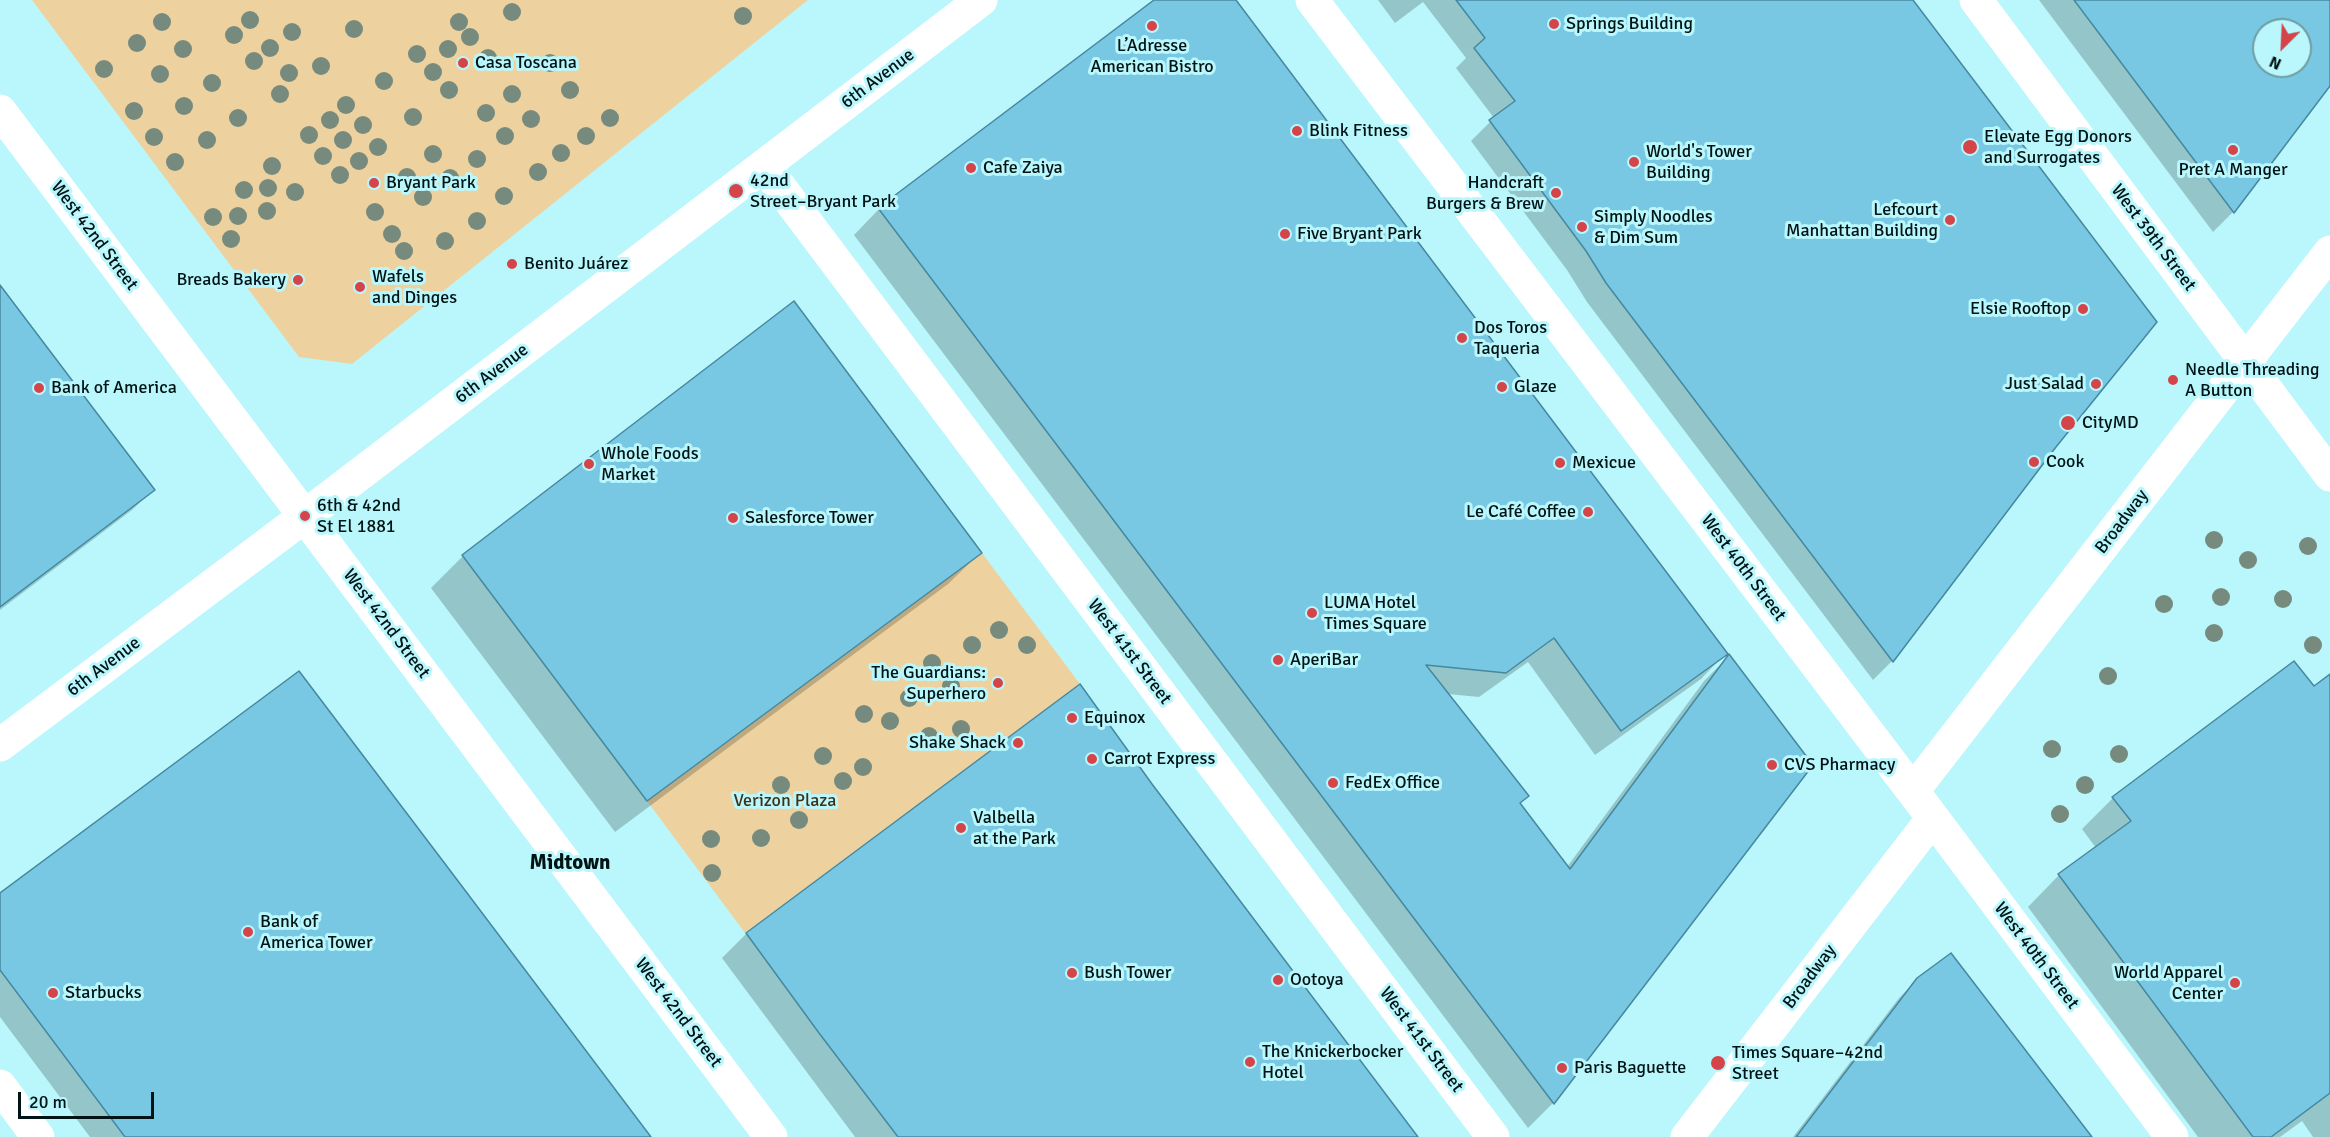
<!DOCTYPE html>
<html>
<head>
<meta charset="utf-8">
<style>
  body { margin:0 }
  #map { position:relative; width:2330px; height:1137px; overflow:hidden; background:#baf7fc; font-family:Signika,sans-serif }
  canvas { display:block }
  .north { position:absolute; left:2252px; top:18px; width:60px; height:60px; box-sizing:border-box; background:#baf7fc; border:2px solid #709ca0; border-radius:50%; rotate:204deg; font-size:16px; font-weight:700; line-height:24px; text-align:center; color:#001416 }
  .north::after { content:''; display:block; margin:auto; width:21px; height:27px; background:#d44449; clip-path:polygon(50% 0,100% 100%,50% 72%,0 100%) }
  .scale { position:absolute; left:18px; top:1092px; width:136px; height:27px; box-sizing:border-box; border:3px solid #001416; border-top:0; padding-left:8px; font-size:18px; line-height:21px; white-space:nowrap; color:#001416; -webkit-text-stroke:4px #baf7fc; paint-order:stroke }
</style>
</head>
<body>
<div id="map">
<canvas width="2330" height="1137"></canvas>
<div class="north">N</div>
<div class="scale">20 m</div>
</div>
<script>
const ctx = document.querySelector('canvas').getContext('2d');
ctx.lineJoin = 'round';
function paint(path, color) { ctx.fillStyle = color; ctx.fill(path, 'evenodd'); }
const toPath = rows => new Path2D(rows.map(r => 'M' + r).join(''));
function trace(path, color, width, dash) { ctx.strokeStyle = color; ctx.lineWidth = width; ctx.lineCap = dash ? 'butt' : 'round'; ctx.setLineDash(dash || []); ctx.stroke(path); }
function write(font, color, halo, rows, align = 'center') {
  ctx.font = font + ' Signika,sans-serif'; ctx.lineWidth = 6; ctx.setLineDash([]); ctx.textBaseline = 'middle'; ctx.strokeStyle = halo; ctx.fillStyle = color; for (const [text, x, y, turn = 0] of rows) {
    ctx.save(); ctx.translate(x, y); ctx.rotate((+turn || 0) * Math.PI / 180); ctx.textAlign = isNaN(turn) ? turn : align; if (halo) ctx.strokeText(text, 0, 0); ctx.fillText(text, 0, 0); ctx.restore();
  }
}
paint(toPath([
  [32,0,808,0,352,364,299,357],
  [982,553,1080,684,745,933,647,801]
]), '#edd29f');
paint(toPath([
  [1157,0,1234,0,1726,653,1701,679,1595,755,1528,662,1479,697,1448,694,1527,796,1519,804,1567,867,1704,681,1729,656,1811,765,1553,1103,1528,1128,854,235,879,209],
  [1378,0,1912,0,2055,446,1892,661,1873,680,1587,302,1567,270,1471,141,1494,118,1456,68,1466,58,1423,2,1395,23],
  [2039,0,2330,0,2330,84,2233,212,2213,232],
  [2264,30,2300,30,2300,66,2264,66],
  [0,288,153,490,132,510,0,610],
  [793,303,980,553,948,584,615,832,431,588,463,556],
  [2330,676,2330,1137,2313,1137,2302,1121,2280,1137,2198,1137,2028,907,2059,875,2096,848,2082,829,2113,798,2313,688],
  [1080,686,1151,785,1416,1137,855,1137,722,958,746,934],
  [0,895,649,1137,90,1137,0,1017],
  [1918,979,2090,1137,1793,1137,1899,998]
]), '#0003');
const building = toPath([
  [1154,0,1236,0,1728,654,1621,731,1554,638,1506,673,1426,665,1529,796,1520,803,1570,869,1729,654,1813,765,1554,1104,878,208,1154,0],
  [1456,0,1913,0,2157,322,2056,447,1893,662,1606,283,1586,251,1489,120,1515,101,1474,48,1485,38,1456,0],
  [2074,0,2330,0,2330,86,2234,213,2074,0],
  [2264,30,2300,30,2300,66,2264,66,2264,30],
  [0,285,155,490,0,607,0,285],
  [794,301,982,553,647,801,462,555,794,301],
  [2294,661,2314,686,2330,674,2330,1093,2271,1137,2253,1137,2058,874,2131,821,2112,797,2294,661],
  [299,671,455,877,651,1137,125,1137,0,970,0,893,299,671],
  [1080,684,1152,784,1418,1137,898,1137,819,1033,746,933,1080,684],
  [1951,953,2092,1137,1796,1137,1917,978,1951,953]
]);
paint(building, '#78c8e4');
trace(building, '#45889f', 1.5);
trace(toPath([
  [1312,0,1933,818,2172,1137],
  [1976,0,2330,475],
  [764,166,1493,1137],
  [1913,791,2330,252],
  [0,1086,38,1137],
  [1687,1137,1933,818]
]), '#fff', 33);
trace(toPath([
  [0,111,771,1137],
  [0,745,305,516,981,0]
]), '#fff', 33);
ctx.fillStyle = '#778a7e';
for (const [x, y] of [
  [512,12],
  [743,16],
  [250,20],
  [162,22],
  [459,22],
  [354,29],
  [292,32],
  [234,35],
  [470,37],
  [137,43],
  [270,48],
  [183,49],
  [448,49],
  [417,54],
  [488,58],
  [254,61],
  [550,63],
  [321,66],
  [104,69],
  [433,72],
  [289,73],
  [160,74],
  [384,81],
  [212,83],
  [449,90],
  [570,90],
  [280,94],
  [512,94],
  [346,105],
  [184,106],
  [134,111],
  [486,113],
  [413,117],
  [238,118],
  [610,118],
  [531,119],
  [330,120],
  [363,125],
  [309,135],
  [505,136],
  [586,136],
  [154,137],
  [207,140],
  [343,140],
  [378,147],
  [561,153],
  [433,154],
  [323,156],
  [477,159],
  [359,161],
  [175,162],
  [272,166],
  [538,172],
  [340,175],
  [407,177],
  [450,178],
  [268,188],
  [244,190],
  [295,192],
  [504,196],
  [423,197],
  [267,211],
  [375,212],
  [238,216],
  [213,217],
  [477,221],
  [392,234],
  [231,239],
  [445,241],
  [404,251],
  [2214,540],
  [2308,546],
  [2248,560],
  [2221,597],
  [2283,599],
  [2164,604],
  [999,630],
  [2214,633],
  [972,645],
  [1027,645],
  [2313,645],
  [932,663],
  [2108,676],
  [951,686],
  [909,698],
  [864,714],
  [890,721],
  [961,729],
  [929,736],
  [2052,749],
  [2119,754],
  [823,756],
  [863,767],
  [843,781],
  [781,785],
  [2085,785],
  [2060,814],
  [799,820],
  [761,838],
  [711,839],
  [712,873]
]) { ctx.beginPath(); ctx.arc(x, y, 9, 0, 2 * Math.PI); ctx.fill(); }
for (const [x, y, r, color] of [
  [1554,24,6,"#d44449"],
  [1152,26,6,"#d44449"],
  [463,63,6,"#d44449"],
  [1297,131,6,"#d44449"],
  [1970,147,8,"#d44449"],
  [2233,150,6,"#d44449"],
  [1634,162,6,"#d44449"],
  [971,168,6,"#d44449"],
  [374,183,6,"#d44449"],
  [736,191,8,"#d44449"],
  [1556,193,6,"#d44449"],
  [1950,220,6,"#d44449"],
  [1582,227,6,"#d44449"],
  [1285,234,6,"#d44449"],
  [512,264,6,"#d44449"],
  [298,280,6,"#d44449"],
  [360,287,6,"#d44449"],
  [2083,309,6,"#d44449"],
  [1462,338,6,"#d44449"],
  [2173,380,6,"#d44449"],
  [2096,384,6,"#d44449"],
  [1502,387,6,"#d44449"],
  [39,388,6,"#d44449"],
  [2068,423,8,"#d44449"],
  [2034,462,6,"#d44449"],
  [1560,463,6,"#d44449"],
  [589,464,6,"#d44449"],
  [1588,512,6,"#d44449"],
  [305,516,6,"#d44449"],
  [733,518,6,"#d44449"],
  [1312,613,6,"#d44449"],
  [1278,660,6,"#d44449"],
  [998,683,6,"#d44449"],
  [1072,718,6,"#d44449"],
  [1018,743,6,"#d44449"],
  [1092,759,6,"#d44449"],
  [1772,765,6,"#d44449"],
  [1333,783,6,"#d44449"],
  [961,828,6,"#d44449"],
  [248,932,6,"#d44449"],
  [1072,973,6,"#d44449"],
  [1278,980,6,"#d44449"],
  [2235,983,6,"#d44449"],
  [53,993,6,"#d44449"],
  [1250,1062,6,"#d44449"],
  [1718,1063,8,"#d44449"],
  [1562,1068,6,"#d44449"]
]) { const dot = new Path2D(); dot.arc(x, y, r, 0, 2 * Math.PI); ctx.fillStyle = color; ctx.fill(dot); trace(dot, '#baf7fc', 2); }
write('18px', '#001416', '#baf7fc', [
  ["Springs Building",1566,24],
  ["L’Adresse",1152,46,"center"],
  ["American Bistro",1152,67,"center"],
  ["Casa Toscana",475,63],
  ["Blink Fitness",1309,131],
  ["Elevate Egg Donors",1984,137],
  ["and Surrogates",1984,158],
  ["World's Tower",1646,152],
  ["Building",1646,173],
  ["Cafe Zaiya",983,168],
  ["Pret A Manger",2233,170,"center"],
  ["42nd",750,181],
  ["Street–Bryant Park",750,202],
  ["Bryant Park",386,183],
  ["Handcraft",1544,183,"right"],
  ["Burgers & Brew",1544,204,"right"],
  ["Lefcourt",1938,210,"right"],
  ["Manhattan Building",1938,231,"right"],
  ["Simply Noodles",1594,217],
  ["& Dim Sum",1594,238],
  ["Five Bryant Park",1297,234],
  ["Benito Juárez",524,264],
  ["Wafels",372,277],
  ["and Dinges",372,298],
  ["Breads Bakery",286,280,"right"],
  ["Elsie Rooftop",2071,309,"right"],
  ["Dos Toros",1474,328],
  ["Taqueria",1474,349],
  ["Needle Threading",2185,370],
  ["A Button",2185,391],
  ["Just Salad",2084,384,"right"],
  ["Glaze",1514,387],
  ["Bank of America",51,388],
  ["CityMD",2082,423],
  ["Whole Foods",601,454],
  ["Market",601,475],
  ["Cook",2046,462],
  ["Mexicue",1572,463],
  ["6th & 42nd",317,506],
  ["St El 1881",317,527],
  ["Le Café Coffee",1576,512,"right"],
  ["Salesforce Tower",745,518],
  ["LUMA Hotel",1324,603],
  ["Times Square",1324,624],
  ["AperiBar",1290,660],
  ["The Guardians:",986,673,"right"],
  ["Superhero",986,694,"right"],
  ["Equinox",1084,718],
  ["Shake Shack",1006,743,"right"],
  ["Carrot Express",1104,759],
  ["CVS Pharmacy",1784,765],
  ["FedEx Office",1345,783],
  ["Valbella",973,818],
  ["at the Park",973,839],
  ["Bank of",260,922],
  ["America Tower",260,943],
  ["Bush Tower",1084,973],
  ["World Apparel",2223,973,"right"],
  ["Center",2223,994,"right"],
  ["Ootoya",1290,980],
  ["Starbucks",65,993],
  ["The Knickerbocker",1262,1052],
  ["Hotel",1262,1073],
  ["Times Square–42nd",1732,1053],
  ["Street",1732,1074],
  ["Paris Baguette",1574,1068]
], 'left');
write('18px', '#001416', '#baf7fc', [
  ["6th Avenue",878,79,-37],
  ["West 42nd Street",94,236,53],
  ["West 39th Street",2153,238,53],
  ["6th Avenue",492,374,-37],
  ["Broadway",2122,522,-53],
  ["West 40th Street",1743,568,53],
  ["West 42nd Street",386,624,53],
  ["West 41st Street",1129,652,53],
  ["6th Avenue",104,667,-37],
  ["West 40th Street",2036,956,53],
  ["Broadway",1810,977,-53],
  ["West 42nd Street",678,1013,53],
  ["West 41st Street",1421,1040,53]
]);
write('18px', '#403116', '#baf7fc', [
  ["Verizon Plaza",785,801]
]);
write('bold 21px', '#001416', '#baf7fc', [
  ["Midtown",570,863]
]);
</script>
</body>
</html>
